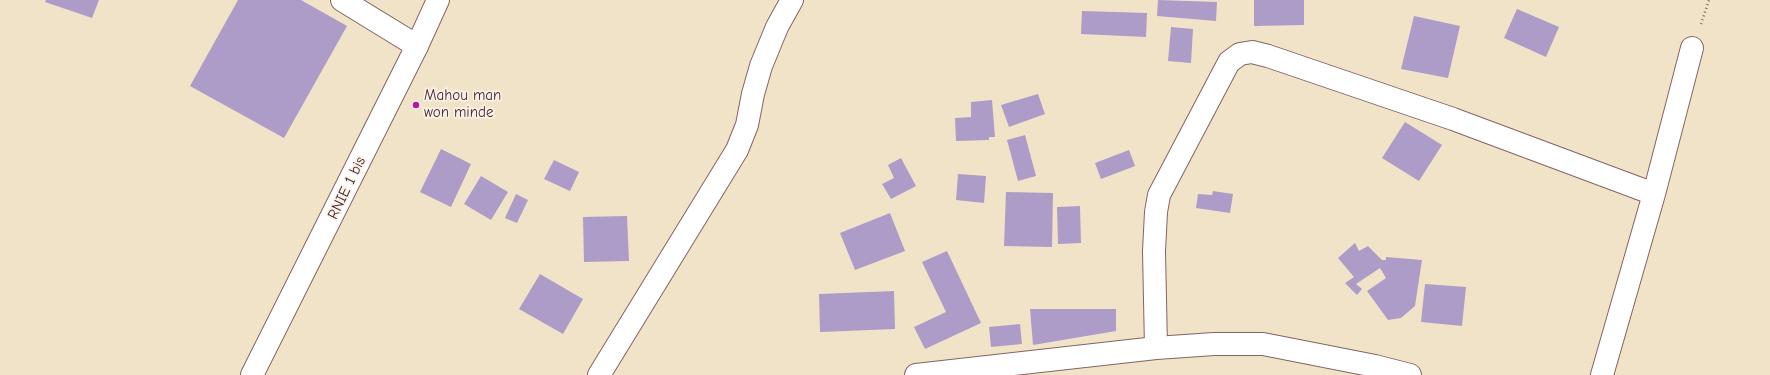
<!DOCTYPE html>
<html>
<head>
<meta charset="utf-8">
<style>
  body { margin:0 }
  canvas { display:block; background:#f1e3c8 }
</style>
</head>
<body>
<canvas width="1770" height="375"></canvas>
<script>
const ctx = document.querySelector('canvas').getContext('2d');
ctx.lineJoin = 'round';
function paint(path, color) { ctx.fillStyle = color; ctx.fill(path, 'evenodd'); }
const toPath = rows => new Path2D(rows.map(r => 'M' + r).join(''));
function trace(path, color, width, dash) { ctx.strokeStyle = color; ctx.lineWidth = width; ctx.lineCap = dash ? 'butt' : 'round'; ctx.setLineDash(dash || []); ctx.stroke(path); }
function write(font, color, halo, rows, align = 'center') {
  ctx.font = font + ' "Comic Neue",sans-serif'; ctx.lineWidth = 3.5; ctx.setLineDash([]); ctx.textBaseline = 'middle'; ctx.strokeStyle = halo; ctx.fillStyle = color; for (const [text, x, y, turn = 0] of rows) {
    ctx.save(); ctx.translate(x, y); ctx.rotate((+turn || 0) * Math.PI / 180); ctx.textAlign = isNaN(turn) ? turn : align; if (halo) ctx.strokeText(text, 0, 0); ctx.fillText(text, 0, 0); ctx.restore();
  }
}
paint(toPath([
  [46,0,99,0,92,18,45,2],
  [238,0,301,0,347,26,284,138,190,86],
  [1158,0,1217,2,1216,21,1157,16],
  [1254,0,1304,0,1304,25,1254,26],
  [1517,9,1559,27,1546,57,1504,38],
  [1082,11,1147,13,1146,37,1081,34],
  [1414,16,1460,26,1448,78,1401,69],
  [1171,27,1193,29,1191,63,1168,61],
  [1038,94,1045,114,1009,127,1001,105],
  [992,100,995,137,989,137,989,140,956,141,955,118,971,117,971,102],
  [1405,122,1442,145,1419,181,1382,158],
  [1025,135,1036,176,1018,181,1007,140],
  [441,149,471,164,451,207,420,192],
  [1129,150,1135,166,1101,179,1095,163],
  [901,158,916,186,891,199,882,184,894,178,888,165],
  [554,160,579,172,570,191,544,179],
  [958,174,986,176,984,203,956,200],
  [481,176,508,192,491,220,464,204],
  [1213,191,1233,194,1230,213,1196,208,1198,194,1212,195],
  [1006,192,1053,193,1052,247,1004,246],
  [516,194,528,200,517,223,505,218],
  [1080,206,1081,243,1058,244,1057,207],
  [890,213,905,251,855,270,840,233],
  [627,216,629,261,584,262,583,217],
  [1355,243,1359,251,1368,246,1382,260,1386,260,1386,257,1422,260,1415,306,1401,318,1388,320,1367,291,1386,278,1380,268,1356,284,1362,289,1357,295,1345,283,1354,277,1338,258],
  [947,251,981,323,925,349,914,327,946,312,922,262],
  [540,274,583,299,563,334,519,309],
  [1425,284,1466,287,1462,326,1421,322],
  [894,291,895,329,820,332,819,294],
  [1030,309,1116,309,1116,331,1033,345],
  [1020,324,1022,344,991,347,989,327]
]), '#ad9cc7');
const minor = toPath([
  [342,0,417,46],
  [1156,348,1154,251,1156,212,1159,195,1229,62,1240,54,1252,52,1268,56,1453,119,1654,194,1692,48],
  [599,375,737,150,747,125,753,94,761,66,777,27,792,0],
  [916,375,1156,348,1214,344,1263,344,1375,366,1410,375],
  [1602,375,1654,194]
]);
const major = toPath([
  [252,375,417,46,438,0]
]);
trace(minor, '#846462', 24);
trace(major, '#846462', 24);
trace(toPath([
  [1701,24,1709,0]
]), '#846462', 2.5, [1, 3]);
trace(minor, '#fff', 22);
trace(major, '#fff', 22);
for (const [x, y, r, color] of [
  [416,105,4,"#b5179e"]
]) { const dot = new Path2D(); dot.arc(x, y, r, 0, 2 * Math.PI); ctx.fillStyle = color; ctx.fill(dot); trace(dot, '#f7f3e8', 1.5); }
write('15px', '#4a1f2b', '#f7f3e8', [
  ["Mahou man",424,96],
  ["won minde",424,113]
], 'left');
write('15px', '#4a1f2b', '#f7f3e8', [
  ["RNIE 1 bis",347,188,-64]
]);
</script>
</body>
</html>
